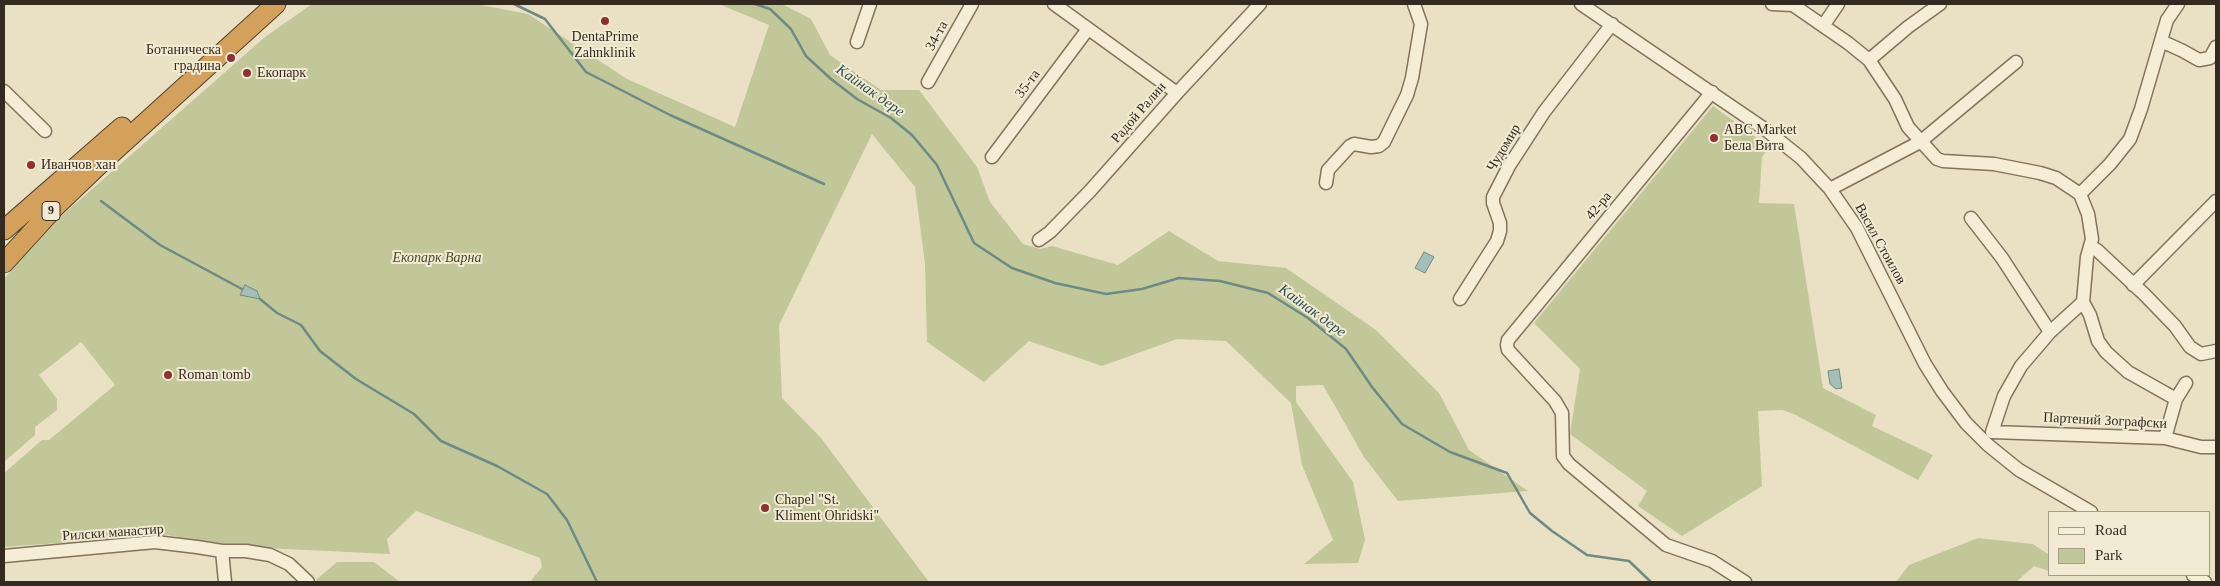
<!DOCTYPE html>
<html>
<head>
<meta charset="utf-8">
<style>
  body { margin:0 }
  #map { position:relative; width:2220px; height:586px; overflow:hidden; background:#eae0c4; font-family:Georgia,serif }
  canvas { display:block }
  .frame { position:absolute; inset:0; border:5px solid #352a1f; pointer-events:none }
  .legend { position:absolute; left:2048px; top:511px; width:162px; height:65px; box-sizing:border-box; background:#f2ead3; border:1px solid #a69d8b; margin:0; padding:6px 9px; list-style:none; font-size:15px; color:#352a1f }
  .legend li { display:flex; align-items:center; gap:10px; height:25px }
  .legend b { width:25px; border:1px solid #a69d8b }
</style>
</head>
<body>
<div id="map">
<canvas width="2220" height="586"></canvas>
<div class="frame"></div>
<ul class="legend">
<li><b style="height:6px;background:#f6edd6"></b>Road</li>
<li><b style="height:14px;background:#c1c799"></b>Park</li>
</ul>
</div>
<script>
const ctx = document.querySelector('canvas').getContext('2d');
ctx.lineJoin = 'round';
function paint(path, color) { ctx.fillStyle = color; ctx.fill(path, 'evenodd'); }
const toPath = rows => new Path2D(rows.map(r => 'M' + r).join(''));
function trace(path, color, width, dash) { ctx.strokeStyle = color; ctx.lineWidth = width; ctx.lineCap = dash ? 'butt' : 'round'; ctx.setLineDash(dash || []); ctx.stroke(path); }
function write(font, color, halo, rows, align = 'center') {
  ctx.font = font + ' Georgia,serif'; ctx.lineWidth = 4; ctx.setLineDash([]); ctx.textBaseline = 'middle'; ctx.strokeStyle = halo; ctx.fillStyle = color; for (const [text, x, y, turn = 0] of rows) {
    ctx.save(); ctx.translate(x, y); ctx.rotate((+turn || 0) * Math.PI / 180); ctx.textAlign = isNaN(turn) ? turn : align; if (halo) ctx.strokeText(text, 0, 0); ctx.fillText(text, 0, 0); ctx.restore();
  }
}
paint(toPath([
  [312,4,476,4,528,14,627,79,735,127,769,25,719,4,782,4,811,19,830,55,881,90,919,90,977,167,990,202,1023,244,1040,249,1052,246,1118,265,1169,231,1218,261,1286,268,1376,330,1439,393,1469,450,1528,491,1398,501,1364,457,1323,385,1296,386,1296,402,1353,482,1365,540,1358,563,1304,564,1333,540,1302,465,1291,403,1226,341,1177,339,1102,366,1029,341,984,382,927,342,925,264,915,187,872,134,779,325,782,398,821,438,929,582,530,582,542,567,540,558,416,511,387,539,390,554,222,546,168,535,4,547,4,473,42,440,49,440,115,385,81,342,39,375,57,399,57,410,35,427,35,435,4,462,4,279,41,234,265,37],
  [1713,106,1769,147,1762,157,1759,203,1794,204,1823,388,1876,415,1872,426,1933,455,1918,480,1794,414,1782,410,1758,411,1762,486,1682,536,1638,506,1647,491,1570,434,1580,369,1534,323],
  [1978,538,2033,544,2049,555,2049,571,2034,566,2016,582,1896,582,1909,565],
  [337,562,374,562,400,582,319,582,316,580]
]), '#c1c799');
const water = toPath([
  [1424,252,1434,257,1425,273,1415,268,1424,252],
  [245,285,257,291,260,299,240,295,245,285],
  [1839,369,1842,388,1836,389,1830,384,1828,371,1839,369]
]);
paint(water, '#a5beb7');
trace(water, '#6d8b84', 1);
trace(toPath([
  [514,4,545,19,586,72,670,115,824,184],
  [755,4,770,9,791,29,806,56,831,79,857,99,891,118,912,135,937,165,974,243,1012,268,1055,283,1106,294,1142,289,1179,278,1220,281,1268,293,1308,318,1346,349,1372,387,1402,424,1450,452,1507,473,1530,513,1552,531,1587,555,1629,561,1651,582],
  [101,201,160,245,242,289],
  [260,299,277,313,301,325,320,351,356,379,414,414,441,441,497,466,547,494,567,520,597,582]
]), '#6d8b84', 2.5);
const minor = toPath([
  [1054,4,1177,93],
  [1581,4,1766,130,1801,158,1830,189,1857,228,1925,364,1942,391,1966,423,1988,445,2019,470,2091,512],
  [1772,4,1793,5,1848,43,1869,60,1895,99,1908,127,1937,159,1943,161,1994,164,2040,173,2056,178,2080,194,2088,214,2092,239,2087,257,2083,302,2090,315,2098,341,2106,352,2128,372,2176,399],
  [1823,26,1838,4],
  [2161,41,2183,51,2199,60,2210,58,2216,47],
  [857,42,870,4],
  [1869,60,1908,27,1940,4],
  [928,82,972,4],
  [4,91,45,131],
  [1712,92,1508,340,1507,345,1508,350,1555,401,1562,413,1563,456,1569,464,1666,545,1712,561,1745,582],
  [992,157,1088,29],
  [1326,183,1328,170,1350,146,1354,144,1371,147,1379,146,1384,142,1407,95,1412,78,1421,24,1414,4],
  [1830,189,1920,142,2016,62],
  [2080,194,2110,164,2130,139,2141,109,2167,20,2178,4],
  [1971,218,2002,258,2050,332],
  [1039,240,1050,232,1090,191,1177,93,1260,4],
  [2090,246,2097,250,2145,295,2175,326,2190,347,2201,354,2216,351],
  [2133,285,2216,201],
  [1460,299,1497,241,1500,231,1500,223,1493,203,1493,197,1509,166,1544,112,1612,24],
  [1992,432,2165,438,2201,447,2216,447],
  [1992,432,2004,396,2021,366,2050,332,2083,302],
  [2165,438,2176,399,2186,383],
  [222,551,246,551,270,555,289,564,308,582],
  [4,556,155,542,197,547,222,551,225,582],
  [2193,575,2205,582]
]);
const highway = toPath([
  [4,230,122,127],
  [4,263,54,208,102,162,276,4]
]);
trace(minor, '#83725c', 15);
trace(highway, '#514030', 21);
trace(minor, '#f6edd6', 12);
trace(highway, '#d3a15b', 19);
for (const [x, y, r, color] of [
  [605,21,5,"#8e3231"],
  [231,58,5,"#8e3231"],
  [247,73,5,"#8e3231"],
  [1714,138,5,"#8e3231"],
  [31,165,5,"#8e3231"],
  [168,375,5,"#8e3231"],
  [765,508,5,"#8e3231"]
]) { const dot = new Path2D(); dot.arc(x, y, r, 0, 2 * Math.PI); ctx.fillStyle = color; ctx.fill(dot); trace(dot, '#f2ead3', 2); }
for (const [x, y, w] of [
  [51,211,18]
]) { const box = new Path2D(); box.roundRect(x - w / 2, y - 9.5, w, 19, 4); ctx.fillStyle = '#f2ead3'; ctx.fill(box); trace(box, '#352a1f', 1); }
write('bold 12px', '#352a1f', null, [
  ["9",51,211]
]);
write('14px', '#352a1f', '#f2ead3', [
  ["34-та",937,36,-61],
  ["35-та",1028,84,-53],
  ["Радой Ралин",1139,113,-49],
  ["Чудомир",1504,148,-59],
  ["42-ра",1599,206,-50],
  ["Васил Стоилов",1880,244,61],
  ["Партений Зографски",2105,421,3],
  ["Рилски манастир",113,533,-4]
]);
write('14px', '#352a1f', '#f2ead3', [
  ["DentaPrime",605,37,"center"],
  ["Zahnklinik",605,53,"center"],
  ["Ботаническа",221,50,"right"],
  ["градина",221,66,"right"],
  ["Екопарк",257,73],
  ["ABC Market",1724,130],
  ["Бела Вита",1724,146],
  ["Иванчов хан",41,165],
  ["Roman tomb",178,375],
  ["Chapel \"St.",775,500],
  ["Kliment Ohridski\"",775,516]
], 'left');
write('italic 14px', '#444f27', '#f2ead3', [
  ["Екопарк Варна",437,258]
]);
write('italic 15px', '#2f5352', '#f2ead3', [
  ["Кайнак дере",870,91,35],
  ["Кайнак дере",1312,311,36]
]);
</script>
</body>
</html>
